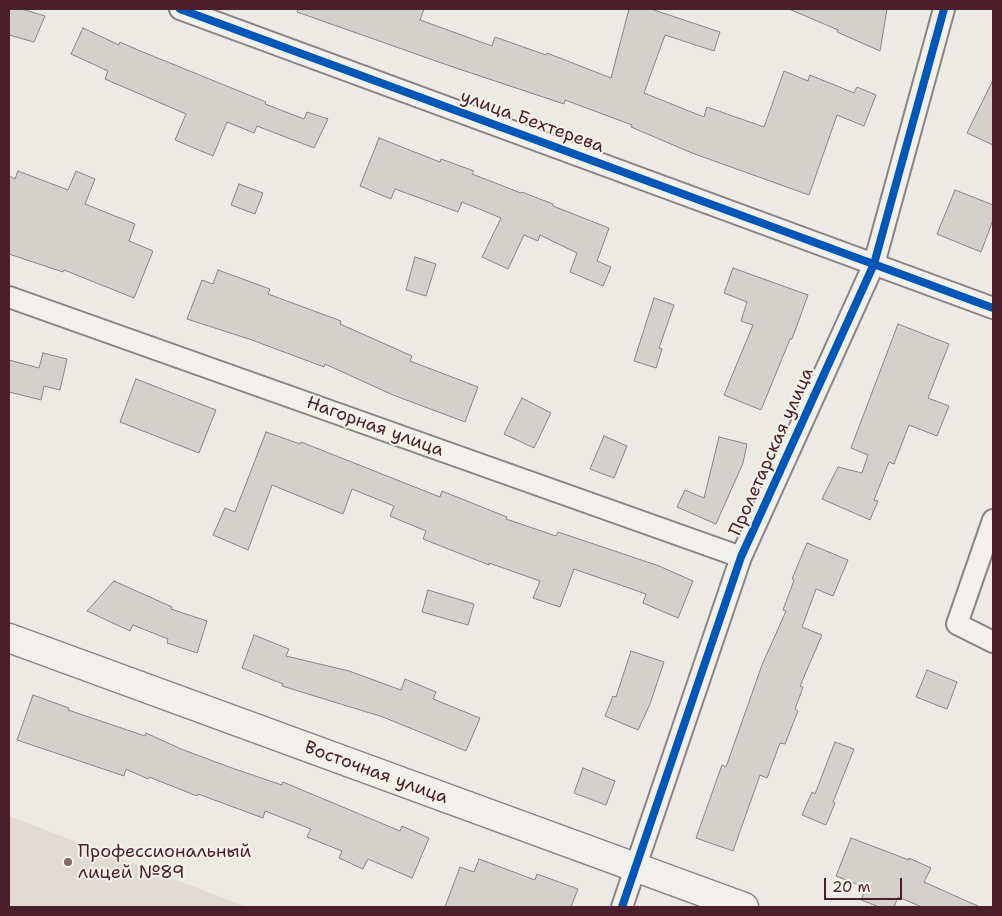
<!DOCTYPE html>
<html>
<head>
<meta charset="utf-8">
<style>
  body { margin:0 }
  #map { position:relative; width:1002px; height:916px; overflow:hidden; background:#eceae4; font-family:"Shantell Sans",sans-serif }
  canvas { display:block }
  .frame { position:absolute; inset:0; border:10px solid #4a1f2b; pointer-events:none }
  .scale { position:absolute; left:824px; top:878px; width:78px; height:22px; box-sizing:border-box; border:2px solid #4a1f2b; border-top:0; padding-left:6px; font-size:15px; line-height:18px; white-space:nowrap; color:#4a1f2b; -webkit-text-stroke:4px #f7f3e8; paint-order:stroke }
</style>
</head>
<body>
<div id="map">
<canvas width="1002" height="916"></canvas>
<div class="frame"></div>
<div class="scale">20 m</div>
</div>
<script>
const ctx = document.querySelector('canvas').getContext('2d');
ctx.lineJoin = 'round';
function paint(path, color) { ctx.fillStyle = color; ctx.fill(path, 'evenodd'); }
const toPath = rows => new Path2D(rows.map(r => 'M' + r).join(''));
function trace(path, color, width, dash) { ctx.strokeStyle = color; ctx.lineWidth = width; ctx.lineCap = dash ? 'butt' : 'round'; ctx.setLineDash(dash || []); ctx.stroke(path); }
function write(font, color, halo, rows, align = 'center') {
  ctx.font = font + ' "Shantell Sans",sans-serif'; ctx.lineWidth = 4; ctx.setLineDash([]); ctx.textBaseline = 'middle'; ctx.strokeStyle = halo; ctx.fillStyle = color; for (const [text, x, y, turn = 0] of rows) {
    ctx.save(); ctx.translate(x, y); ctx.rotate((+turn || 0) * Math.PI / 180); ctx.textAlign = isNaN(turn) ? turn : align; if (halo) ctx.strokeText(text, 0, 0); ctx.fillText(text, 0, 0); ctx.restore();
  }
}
paint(toPath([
  [9,816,247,907,9,907]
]), '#e1dad3');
const building = toPath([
  [9,9,22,9,45,16,34,42,9,35,9,9],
  [298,9,424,9,420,20,492,46,495,37,546,55,547,53,611,78,629,9,651,9,720,32,714,51,665,35,644,93,704,117,707,107,764,127,784,71,808,81,810,75,854,93,857,87,876,95,864,126,837,115,809,195,692,153,631,127,632,125,565,100,564,104,450,66,297,12,298,9],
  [789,9,887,9,880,51,837,32,838,30,789,9],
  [83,28,119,45,120,42,138,50,266,102,265,104,304,119,307,112,328,119,314,148,257,126,254,133,227,122,213,156,175,140,186,114,105,79,108,71,71,54,83,28],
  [993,80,993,145,967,133,993,80],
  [379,138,440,162,441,159,474,171,472,174,521,193,522,192,553,204,553,206,609,228,597,261,611,267,603,286,570,272,577,253,540,235,538,241,524,235,508,269,482,257,501,218,462,202,458,212,395,189,391,199,360,186,379,138],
  [18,171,68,190,76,171,95,179,85,204,135,224,129,241,153,251,134,298,64,270,63,272,9,254,9,176,15,179,18,171],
  [239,184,263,193,255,214,231,205,239,184],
  [955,190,993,205,993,220,981,252,937,234,955,190],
  [415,257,436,264,426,296,406,290,415,257],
  [733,268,808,295,792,339,790,339,761,410,724,395,753,325,741,321,747,302,724,293,733,268],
  [218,270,270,289,268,294,341,321,340,324,412,356,410,361,478,387,465,422,393,395,325,364,324,367,252,340,187,319,202,280,213,284,218,270],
  [654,298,674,305,659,348,662,349,656,368,634,361,654,298],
  [898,324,949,344,928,398,949,406,937,436,909,425,894,464,889,462,874,500,878,501,870,520,822,499,838,467,862,473,868,455,851,448,898,324],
  [43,353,67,359,60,390,44,386,41,400,9,392,9,360,39,368,43,353],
  [136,379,216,410,199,453,120,422,136,379],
  [522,398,551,413,534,448,504,434,522,398],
  [266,432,300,444,301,442,440,497,442,491,507,517,506,519,556,536,558,532,659,566,693,581,678,618,643,603,646,594,574,569,560,607,533,598,540,581,489,563,489,565,423,539,426,531,390,516,394,506,352,489,343,514,272,485,248,550,213,535,225,508,235,512,266,432],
  [604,436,627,446,614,478,590,469,604,436],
  [719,437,747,444,743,463,716,524,677,507,685,490,704,498,719,437],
  [807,543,848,560,833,596,816,589,802,627,822,635,800,686,803,687,795,709,798,711,785,744,780,743,767,778,760,775,733,851,696,838,722,765,726,767,762,665,786,611,783,610,794,580,792,579,807,543],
  [114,581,172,607,171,609,207,621,197,653,167,643,168,639,133,625,130,631,87,611,114,581],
  [428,590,474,604,468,625,422,612,428,590],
  [254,635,289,649,286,656,349,671,401,690,405,679,436,692,433,699,480,718,466,751,383,717,282,686,283,684,242,668,254,635],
  [631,651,664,662,650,704,638,730,605,716,613,696,616,697,631,651],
  [927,670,957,682,947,709,916,697,927,670],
  [33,695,69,708,68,710,145,736,146,733,181,749,229,767,282,785,283,782,400,831,402,826,429,838,412,878,368,859,363,869,339,858,342,851,307,837,311,829,265,811,263,818,198,794,197,796,149,777,148,779,126,769,124,776,17,740,33,695],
  [835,742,854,749,833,802,835,803,826,825,802,815,812,792,815,794,835,742],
  [583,768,615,781,606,805,574,793,583,768],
  [851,838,909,860,909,858,931,868,924,882,980,907,922,907,898,897,894,907,879,907,861,900,866,888,836,876,851,838],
  [479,859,535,880,537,874,578,889,571,907,445,907,460,867,474,872,479,859]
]);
paint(building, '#d4d0cc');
trace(building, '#8b8282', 1);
const street = toPath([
  [180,9,993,308],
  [9,297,741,557],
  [993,520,957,624,993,642],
  [622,907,741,557,874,264,944,9]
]);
const secondary = toPath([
  [9,638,744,907]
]);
trace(street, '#8b8282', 24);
trace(secondary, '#8b8282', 31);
trace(street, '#f1f0ec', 20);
trace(secondary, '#f1f0ec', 28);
trace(toPath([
  [180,9,993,308],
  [622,907,741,557,874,264,944,9]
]), '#0057b8', 8);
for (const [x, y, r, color] of [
  [68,862,5,"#83666c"]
]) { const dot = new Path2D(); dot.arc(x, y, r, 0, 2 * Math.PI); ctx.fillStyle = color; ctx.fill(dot); trace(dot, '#f7f3e8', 2); }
write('18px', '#4a1f2b', '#f7f3e8', [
  ["улица Бехтерева",532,122,20],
  ["Нагорная улица",375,427,20],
  ["Пролетарская улица",772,452,-66],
  ["Восточная улица",376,773,20]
]);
write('18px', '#4a1f2b', '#f7f3e8', [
  ["Профессиональный",78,852],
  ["лицей №89",78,873]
], 'left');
</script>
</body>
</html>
